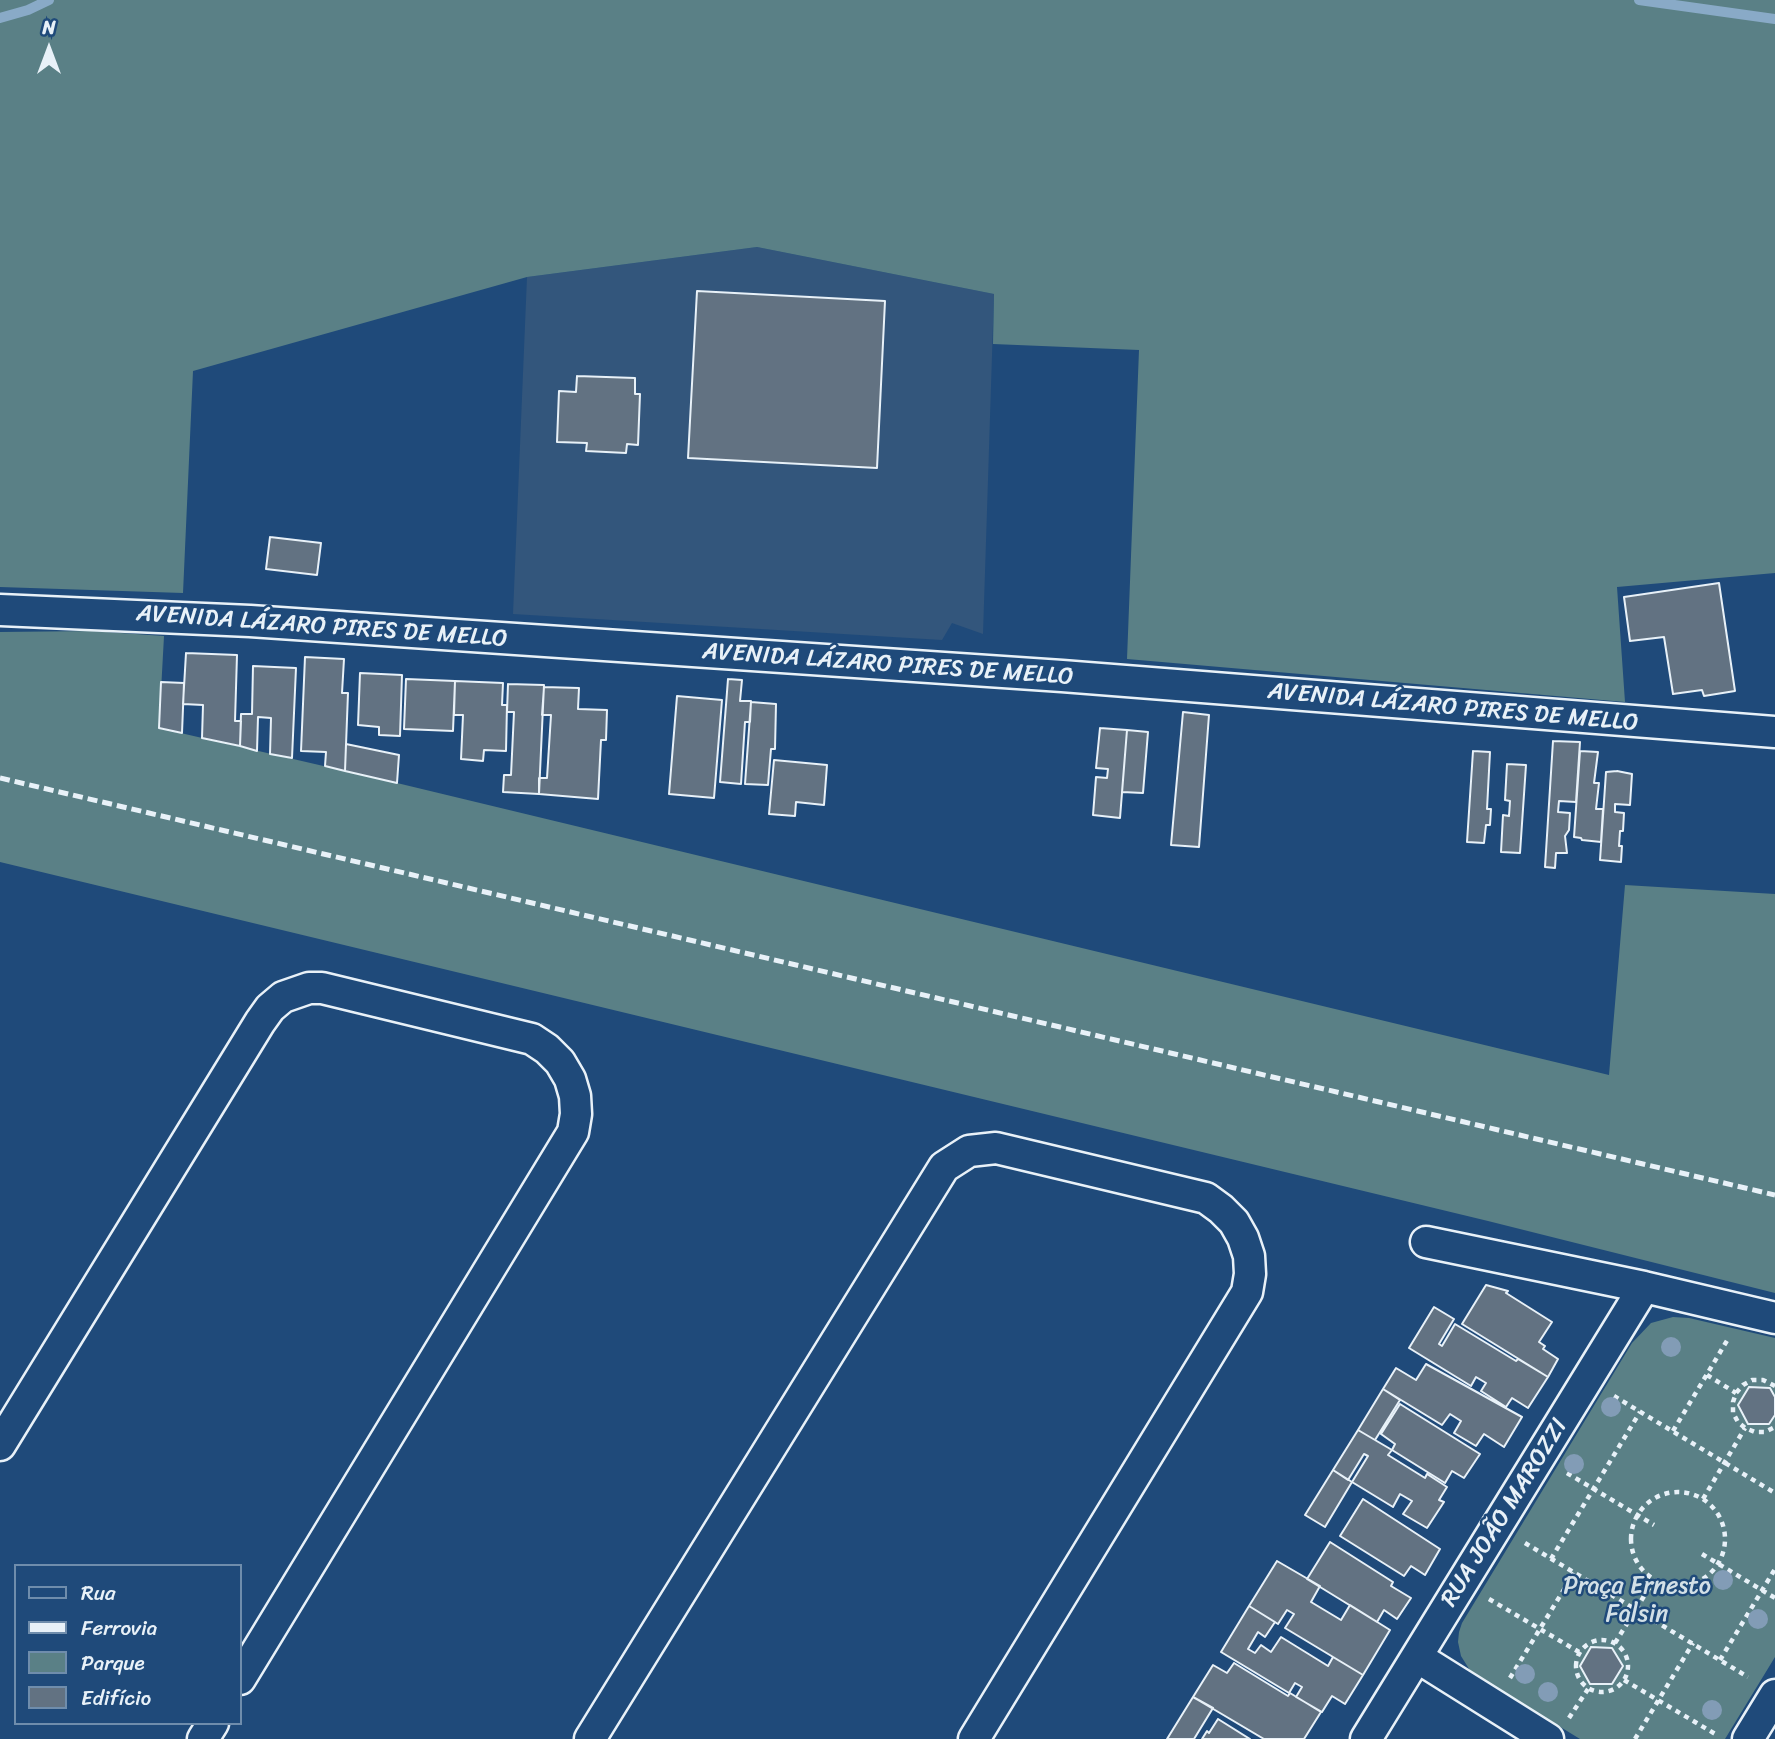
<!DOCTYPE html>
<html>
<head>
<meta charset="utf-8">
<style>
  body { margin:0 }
  #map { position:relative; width:1775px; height:1739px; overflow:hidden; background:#1f4a7a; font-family:Sriracha,sans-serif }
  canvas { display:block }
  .legend { position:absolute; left:14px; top:1564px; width:228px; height:161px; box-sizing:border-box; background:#1f4a7a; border:2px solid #6f8dac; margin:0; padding:9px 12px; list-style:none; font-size:21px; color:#e8f1f8 }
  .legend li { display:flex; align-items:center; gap:14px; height:35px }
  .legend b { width:35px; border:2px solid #6f8dac }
  .north { position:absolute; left:14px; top:14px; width:70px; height:70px; -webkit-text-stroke:5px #1f4a7a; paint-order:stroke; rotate:0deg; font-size:19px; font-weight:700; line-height:28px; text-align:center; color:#e8f1f8 }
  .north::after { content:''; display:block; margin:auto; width:24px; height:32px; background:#e8f1f8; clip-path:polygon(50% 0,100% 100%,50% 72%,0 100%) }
</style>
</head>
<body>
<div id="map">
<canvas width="1775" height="1739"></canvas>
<ul class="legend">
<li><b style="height:9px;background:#1f4a7a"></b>Rua</li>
<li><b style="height:9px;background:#e8f1f8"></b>Ferrovia</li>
<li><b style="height:19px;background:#5a8086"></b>Parque</li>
<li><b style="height:19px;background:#627282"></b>Edifício</li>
</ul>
<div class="north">N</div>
</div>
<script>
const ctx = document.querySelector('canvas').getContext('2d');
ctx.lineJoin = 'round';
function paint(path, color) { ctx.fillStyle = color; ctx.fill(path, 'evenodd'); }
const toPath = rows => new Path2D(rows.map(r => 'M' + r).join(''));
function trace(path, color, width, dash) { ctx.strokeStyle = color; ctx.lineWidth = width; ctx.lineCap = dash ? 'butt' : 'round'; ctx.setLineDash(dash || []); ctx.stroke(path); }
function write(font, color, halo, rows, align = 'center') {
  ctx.font = font + ' Sriracha,sans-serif'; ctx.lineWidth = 5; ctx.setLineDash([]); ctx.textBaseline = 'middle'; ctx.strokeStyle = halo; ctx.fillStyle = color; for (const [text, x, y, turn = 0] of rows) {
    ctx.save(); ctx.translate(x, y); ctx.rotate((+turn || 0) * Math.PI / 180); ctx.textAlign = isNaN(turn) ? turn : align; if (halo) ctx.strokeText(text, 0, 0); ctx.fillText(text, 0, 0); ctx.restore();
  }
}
paint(toPath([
  [757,247,994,294,983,634,952,623,942,640,513,614,527,277]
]), '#33567c');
paint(toPath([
  [0,0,1775,0,1775,573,1617,587,1625,702,1127,659,1139,350,993,344,994,294,757,247,527,277,193,371,183,593,0,587],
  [92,631,164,636,159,728,397,783,1609,1075,1625,885,1775,894,1775,1293,1488,1221,0,862,0,632],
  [1673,1317,1689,1318,1775,1338,1775,1657,1725,1739,1580,1739,1471,1672,1461,1656,1458,1642,1459,1632,1462,1623,1632,1343,1651,1323]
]), '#5a8086');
trace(toPath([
  [1639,0,1775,19],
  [0,18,28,10,49,0]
]), '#89aac7', 10);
const building = toPath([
  [697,291,885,301,877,468,688,458,697,291],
  [577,376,635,378,635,394,640,394,638,445,627,444,626,453,586,451,587,443,557,442,559,391,576,392,577,376],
  [270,537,321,543,317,575,266,569,270,537],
  [1719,583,1735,691,1704,696,1702,690,1673,694,1664,637,1630,641,1624,597,1719,583],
  [186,653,237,655,235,721,241,721,240,746,202,738,203,705,183,704,186,653],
  [305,657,344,659,342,693,348,693,345,771,325,766,326,752,301,751,305,657],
  [253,666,296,668,292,758,270,754,271,718,258,717,257,751,240,746,241,714,252,714,253,666],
  [360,673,402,675,400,736,379,735,379,727,358,725,360,673],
  [406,679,455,681,453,731,404,729,406,679],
  [728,679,742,680,740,701,751,701,750,722,745,722,741,784,720,782,728,679],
  [455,681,503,683,502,705,507,705,506,751,484,750,483,761,461,759,463,715,454,715,455,681],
  [161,682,184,683,182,733,159,728,161,682],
  [508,684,544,685,539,794,503,792,504,775,511,775,514,712,507,712,508,684],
  [544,687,579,688,578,709,607,710,606,740,601,740,598,799,539,794,539,778,547,778,551,715,542,715,544,687],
  [677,696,722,700,714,798,669,794,677,696],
  [751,702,776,704,775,749,771,749,768,785,745,784,751,702],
  [1183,712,1209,715,1199,847,1171,845,1183,712],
  [1100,728,1127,730,1120,818,1093,815,1096,777,1107,778,1108,769,1096,768,1100,728],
  [1127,730,1148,732,1143,793,1122,792,1127,730],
  [1553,741,1580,742,1576,802,1559,801,1558,812,1570,813,1569,830,1565,836,1567,853,1556,853,1555,868,1545,867,1553,741],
  [346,744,399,755,397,783,345,771,346,744],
  [1473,751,1490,752,1487,809,1491,809,1490,825,1486,825,1484,843,1467,842,1473,751],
  [1580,751,1598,752,1594,783,1599,783,1596,809,1603,809,1601,842,1582,840,1581,838,1574,837,1580,751],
  [774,760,827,765,824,805,796,802,795,816,769,814,774,760],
  [1507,764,1526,765,1520,853,1501,852,1503,815,1509,816,1510,801,1505,800,1507,764],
  [1617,771,1632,774,1630,805,1615,804,1615,812,1624,813,1623,831,1620,831,1619,846,1622,846,1621,862,1600,860,1606,772,1617,771],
  [1486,1285,1508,1291,1506,1293,1552,1322,1539,1342,1545,1346,1543,1349,1558,1359,1548,1377,1462,1324,1486,1285],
  [1434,1307,1454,1319,1439,1344,1442,1346,1455,1324,1516,1361,1518,1359,1548,1377,1528,1408,1512,1398,1506,1407,1481,1391,1486,1383,1476,1377,1471,1386,1409,1348,1434,1307],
  [1426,1364,1522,1417,1504,1447,1484,1434,1476,1446,1454,1433,1461,1421,1450,1414,1442,1425,1383,1389,1396,1368,1416,1380,1426,1364],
  [1749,1387,1770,1388,1775,1397,1775,1415,1769,1424,1748,1424,1738,1405,1749,1387],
  [1383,1389,1400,1400,1375,1440,1358,1430,1383,1389],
  [1400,1404,1480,1454,1464,1478,1452,1471,1445,1483,1392,1450,1395,1444,1381,1434,1400,1404],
  [1358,1430,1392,1450,1388,1455,1425,1478,1427,1474,1447,1487,1439,1500,1444,1502,1427,1528,1403,1514,1412,1501,1400,1494,1393,1507,1352,1482,1368,1456,1364,1454,1348,1480,1333,1470,1358,1430],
  [1333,1470,1352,1482,1325,1527,1305,1515,1333,1470],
  [1363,1499,1440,1549,1425,1575,1411,1566,1404,1576,1340,1536,1363,1499],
  [1330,1542,1393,1582,1391,1586,1411,1598,1397,1619,1384,1610,1377,1622,1307,1579,1330,1542],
  [1277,1561,1320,1586,1311,1602,1341,1620,1350,1605,1390,1630,1363,1675,1285,1628,1294,1614,1287,1610,1278,1624,1249,1606,1277,1561],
  [1249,1606,1275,1622,1265,1637,1258,1632,1248,1649,1255,1653,1261,1645,1271,1652,1281,1637,1328,1666,1333,1657,1363,1675,1345,1704,1332,1696,1322,1712,1296,1697,1302,1687,1295,1683,1289,1693,1221,1652,1249,1606],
  [1591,1647,1612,1648,1623,1666,1612,1684,1590,1684,1580,1666,1591,1647],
  [1234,1663,1288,1696,1290,1693,1321,1712,1304,1739,1264,1739,1193,1697,1213,1665,1227,1673,1234,1663],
  [1193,1697,1213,1708,1194,1739,1167,1739,1193,1697],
  [1218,1719,1250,1739,1202,1739,1207,1731,1209,1733,1218,1719]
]);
paint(building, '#627282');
trace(building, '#e8f1f8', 2);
const minor = toPath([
  [0,610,250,621,1062,676,1775,732],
  [1426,1242,1644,1287,1775,1318],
  [0,1445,260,1022,270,1008,283,997,309,988,322,988,532,1039,547,1049,560,1062,570,1079,575,1096,576,1114,573,1132,240,1679],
  [1417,1657,1548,1739],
  [203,1739,213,1723],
  [590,1739,944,1167,969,1151,996,1148,1206,1198,1221,1209,1234,1222,1243,1238,1249,1256,1250,1274,1247,1292,974,1739],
  [1366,1739,1644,1287],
  [1748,1739,1775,1695]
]);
trace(minor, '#e8f1f8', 35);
trace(toPath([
  [1707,1375,1736,1393],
  [1775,1386,1763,1380,1752,1380,1743,1385,1736,1393,1733,1402,1733,1413,1738,1422,1745,1428,1755,1432,1765,1432,1775,1427],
  [1614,1396,1775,1493],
  [1673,1431,1728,1339],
  [1567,1473,1654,1525],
  '1631 1539a47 47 0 1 1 94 0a47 47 0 1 1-94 0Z',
  [1703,1499,1745,1428],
  [1525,1543,1748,1677],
  [1702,1554,1775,1598],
  [1551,1559,1640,1412],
  [1489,1599,1579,1652],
  '1576 1666a26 26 0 1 1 52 0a26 26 0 1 1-52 0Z',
  [1615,1643,1654,1580],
  [1720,1660,1775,1569],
  [1510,1678,1574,1573],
  [1624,1680,1717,1735],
  [1569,1718,1588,1689],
  [1635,1739,1693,1643]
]), '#e8f1f8', 4.5, [5, 5]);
trace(minor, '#1f4a7a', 30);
trace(toPath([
  [0,778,1775,1195]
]), '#e8f1f8', 5, [10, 5]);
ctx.fillStyle = '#829cb6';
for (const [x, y] of [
  [1671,1347],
  [1611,1407],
  [1574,1464],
  [1723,1580],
  [1758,1619],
  [1525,1674],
  [1548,1692],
  [1712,1710]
]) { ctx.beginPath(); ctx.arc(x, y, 10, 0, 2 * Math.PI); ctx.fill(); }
write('24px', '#e8f1f8', '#1f4a7a', [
  ["AVENIDA LÁZARO PIRES DE MELLO",322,627,4],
  ["AVENIDA LÁZARO PIRES DE MELLO",888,665,4],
  ["AVENIDA LÁZARO PIRES DE MELLO",1453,708,5],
  ["RUA JOÃO MAROZZI",1505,1513,-58]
]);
write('24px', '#d3e0e7', '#1f4a7a', [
  ["Praça Ernesto",1637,1587],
  ["Falsin",1637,1615]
]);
</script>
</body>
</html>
